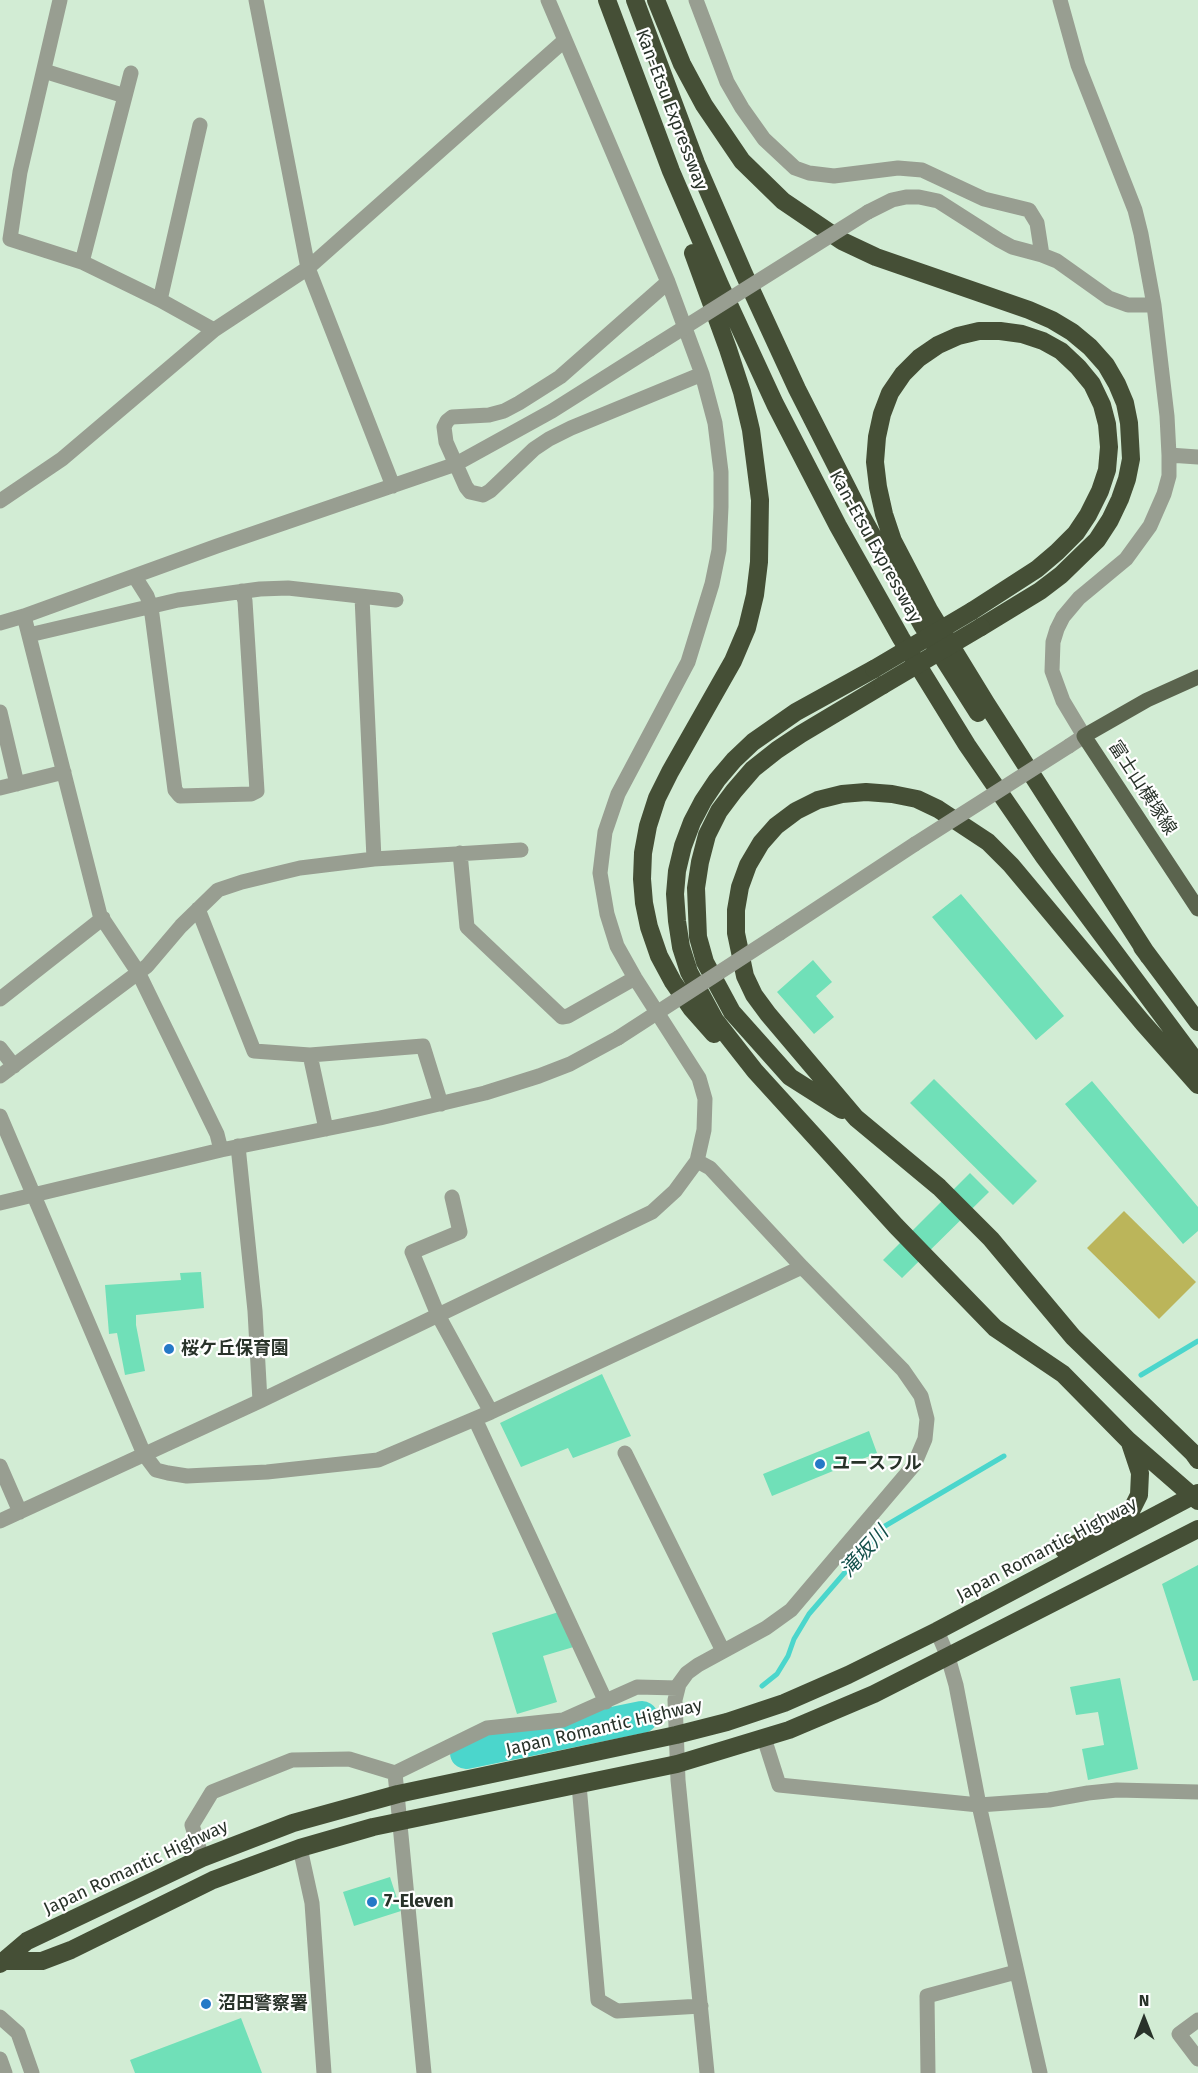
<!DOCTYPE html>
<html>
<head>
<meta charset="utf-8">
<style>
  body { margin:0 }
  #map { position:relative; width:1198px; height:2073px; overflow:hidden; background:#d2ecd4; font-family:"Fira Sans",sans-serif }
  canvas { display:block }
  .north { position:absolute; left:1114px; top:1989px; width:60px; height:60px; -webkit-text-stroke:4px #fff; paint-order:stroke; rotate:0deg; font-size:16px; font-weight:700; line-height:24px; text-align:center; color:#29332a }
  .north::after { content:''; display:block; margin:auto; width:21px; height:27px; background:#29332a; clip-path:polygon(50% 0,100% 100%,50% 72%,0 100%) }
</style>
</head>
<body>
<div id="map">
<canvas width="1198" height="2073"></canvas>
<div class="north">N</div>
</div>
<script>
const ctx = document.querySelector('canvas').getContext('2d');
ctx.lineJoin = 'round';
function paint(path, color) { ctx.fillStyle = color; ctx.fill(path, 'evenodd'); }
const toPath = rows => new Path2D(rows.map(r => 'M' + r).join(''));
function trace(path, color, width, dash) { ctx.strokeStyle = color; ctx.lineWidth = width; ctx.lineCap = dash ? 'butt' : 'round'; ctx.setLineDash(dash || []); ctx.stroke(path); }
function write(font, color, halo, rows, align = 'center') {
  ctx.font = font + ' "Fira Sans","Noto Sans JP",sans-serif'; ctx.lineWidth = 4.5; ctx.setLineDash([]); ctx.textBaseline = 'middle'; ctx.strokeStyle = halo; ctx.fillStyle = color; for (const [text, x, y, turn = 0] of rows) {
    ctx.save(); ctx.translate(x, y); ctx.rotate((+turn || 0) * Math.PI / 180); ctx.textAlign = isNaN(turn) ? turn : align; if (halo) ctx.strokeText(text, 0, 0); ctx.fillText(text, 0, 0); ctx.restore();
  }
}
paint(toPath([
  [1124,1211,1196,1282,1159,1319,1087,1248]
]), '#bbb55a');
trace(toPath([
  [1141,1375,1198,1341],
  [762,1686,777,1674,788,1656,794,1639,809,1614,885,1526,1004,1456]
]), '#4bd6cc', 5);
trace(toPath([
  [466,1753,642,1717]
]), '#4bd6cc', 32);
paint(toPath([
  [961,894,1064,1016,1036,1040,932,917],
  [813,960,832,982,816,996,834,1017,814,1034,777,992],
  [934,1079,1037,1181,1013,1205,910,1103],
  [1092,1081,1198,1207,1198,1231,1183,1244,1065,1104],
  [970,1173,989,1192,902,1278,883,1260],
  [201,1272,204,1308,136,1315,136,1325,145,1371,125,1375,117,1333,109,1334,105,1285,181,1280,180,1273],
  [602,1374,631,1436,573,1458,568,1448,521,1467,500,1423],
  [869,1431,877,1453,772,1496,763,1474],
  [1198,1565,1198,1680,1193,1681,1162,1584],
  [565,1610,577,1646,543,1656,557,1702,517,1714,492,1633],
  [1120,1678,1138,1769,1088,1780,1082,1749,1104,1745,1098,1712,1076,1715,1070,1687],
  [390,1877,401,1911,354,1926,343,1892],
  [241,2018,262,2073,135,2073,130,2060]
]), '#70e0b8');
trace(toPath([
  [60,0,20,172,10,239,82,262],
  [256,0,308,268,393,486],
  [696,0,727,82,742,108,764,139,795,168,809,173,834,176,898,168,922,170,984,199,1029,210,1037,223,1042,255],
  [1060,0,1078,65,1135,210,1141,234,1154,305,1167,416,1169,455,1169,476,1164,494,1150,526,1126,559,1079,598,1063,617,1057,629,1053,642,1052,671,1063,701,1084,736,1069,746],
  [44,71,125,96],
  [131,73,82,262,160,300,214,330],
  [868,212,892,200,906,197,919,197,938,201,999,240,1012,247,1042,255,1057,261,1109,298,1128,305,1154,305],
  [668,282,560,377,519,403,504,411,489,415,452,417,447,421,444,427,446,442,466,487,470,492,483,495,490,491,534,449,549,439,571,428,702,374],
  [160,300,200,125],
  [1169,455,1198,457],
  [0,501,62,459,214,330,308,268,565,40],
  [135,577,147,596,151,607,175,790,180,796,251,794,257,791,245,601,242,591],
  [362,597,374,859],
  [24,616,100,915,138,972,217,1134,221,1150],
  [0,623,24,616,217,546,456,464,552,411,650,349],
  [29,635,178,600,260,589,288,588,396,600],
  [0,712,17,784],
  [0,788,64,772],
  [460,853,467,927,562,1017,568,1016,635,978],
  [198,909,254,1051,310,1055,423,1046,441,1104],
  [780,933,915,844],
  [0,999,103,918],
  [0,1048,14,1066],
  [310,1055,326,1129],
  [0,1076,147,966,181,926,218,890,242,882,300,868,374,859,521,850],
  [0,1116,144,1454,156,1470,168,1473,187,1476,267,1472,378,1460,491,1412,802,1267],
  [238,1146,255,1311,260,1401],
  [697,1161,710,1168,802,1267,903,1370,921,1396,927,1419,925,1439,914,1465,791,1610,766,1628,698,1665,687,1673,679,1684,675,1700,678,1780,707,2073],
  [452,1197,460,1232,412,1252,438,1315,491,1412],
  [0,1203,221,1150,380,1118,485,1093,539,1076,570,1064,618,1038],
  [475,1419,606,1702],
  [625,1453,723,1651],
  [0,1466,20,1512],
  [0,1521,260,1401,652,1212,675,1191,697,1161,704,1130,705,1099,699,1078,635,978,617,946,607,914,600,873,605,832,618,794,688,662,712,584,719,550,721,507,721,472,715,423,702,374,668,282,548,0],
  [937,1631,948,1657,956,1685,979,1805,1040,2073],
  [764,1738,779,1785,979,1805,1049,1800,1088,1793,1117,1790,1198,1792],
  [395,1773,487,1728,563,1720,637,1687,678,1688],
  [579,1785,598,2000,617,2011,701,2006],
  [300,1848,312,1903,324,2073],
  [202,1858,192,1825,212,1792,292,1760,349,1759,395,1773,424,2073],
  [0,2017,18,2033,32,2073],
  [1198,2020,1179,2034,1198,2059],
  [0,2059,5,2073],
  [928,2073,927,1996,1016,1972]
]), '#989e91', 15);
trace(toPath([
  [1198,677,1147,700,1084,736,1198,909]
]), '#5b644e', 15);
trace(toPath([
  [607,0,671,171,720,285,775,404,838,526,901,638,967,745,1044,857,1198,1064],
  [635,0,696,163,744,274,797,389,860,513,922,625,978,713],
  [656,0,682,64,704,105,742,161,783,201,842,241,876,257,1029,310,1052,320,1072,332,1090,347,1106,365,1117,384,1125,403,1129,423,1131,459,1127,479,1120,499,1110,520,1097,540,1061,575,1040,591,981,627],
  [693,253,728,349,742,392,751,430,760,500,759,562,755,595,747,628,733,661,670,772,657,798,648,826,643,853,642,879,644,903,649,927,659,956,673,982,691,1008,714,1034],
  [972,611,1037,569,1057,552,1076,533,1088,515,1100,491,1107,470,1109,447,1107,424,1102,405,1092,384,1078,367,1061,351,1043,341,1022,334,1000,331,979,331,958,336,938,345,919,358,903,374,890,393,882,414,877,437,875,462,878,487,884,514,893,541,929,610,986,703,1149,957],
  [874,669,796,712,753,742,734,760,717,780,703,801,692,822,683,846,677,871,675,894,677,921,681,947,689,972,715,1020,755,1071,896,1226,995,1328,1063,1374,1128,1440,1198,1501],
  [1142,947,1198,1022],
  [1198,1085,1143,1023,1011,865,988,842,938,809,917,799,892,794,866,792,842,794,818,800,796,811,776,826,761,843,748,865,740,887,736,910,736,933,745,976,754,995,768,1014,856,1118,939,1187,991,1239,1073,1337,1193,1453,1198,1460],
  [842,1110,790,1077,732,1012,705,962,698,937,696,888,700,862,707,835,719,811,734,791,753,769,777,750,801,734,883,685],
  [1064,1550,1123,1519,1132,1509,1139,1495,1140,1473,1130,1443],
  [5,1961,42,1961,71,1950,213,1880,300,1848,373,1827,677,1764,789,1730,874,1694,1198,1529],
  [0,1964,27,1941,202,1858,293,1823,398,1794,676,1735,727,1722,784,1703,848,1675,937,1631,1198,1493]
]), '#454f36', 18);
trace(toPath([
  [650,349,868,212],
  [915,844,1069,746],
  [618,1038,780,933]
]), '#989e91', 15);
trace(toPath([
  [874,669,972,611],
  [883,685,981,627]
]), '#454f36', 18);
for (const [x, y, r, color] of [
  [169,1349,6,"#2579c7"],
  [820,1464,6,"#2579c7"],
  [372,1902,6,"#2579c7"],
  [206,2004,6,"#2579c7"]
]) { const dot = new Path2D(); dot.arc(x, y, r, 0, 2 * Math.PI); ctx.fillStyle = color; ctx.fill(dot); trace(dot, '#fff', 2); }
write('18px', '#29332a', '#fff', [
  ["Kan-Etsu Expressway",671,110,69],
  ["Kan-Etsu Expressway",875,547,61],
  ["富士山横塚線",1142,788,57],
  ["Japan Romantic Highway",1047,1550,-28],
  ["Japan Romantic Highway",604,1728,-13],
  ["Japan Romantic Highway",136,1868,-25]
]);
write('bold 18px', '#29332a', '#fff', [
  ["桜ケ丘保育園",181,1349],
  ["ユースフル",832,1464],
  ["7-Eleven",384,1902],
  ["沼田警察署",218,2004]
], 'left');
write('italic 20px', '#134f4a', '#fff', [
  ["滝坂川",865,1552,-48]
]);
</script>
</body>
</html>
